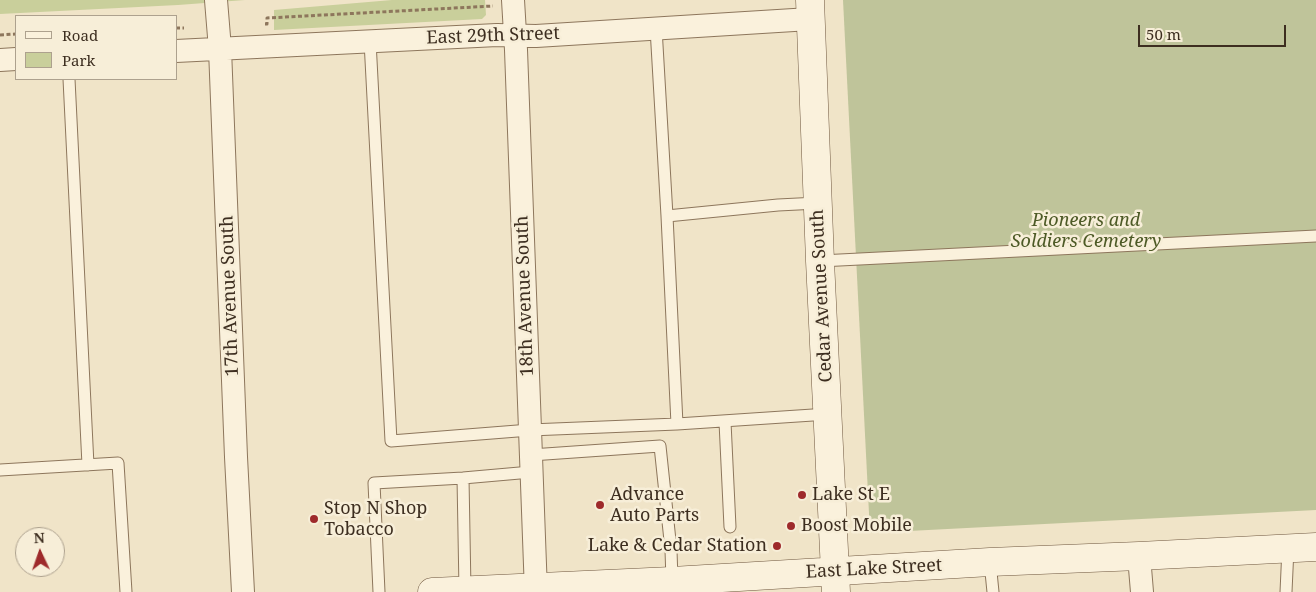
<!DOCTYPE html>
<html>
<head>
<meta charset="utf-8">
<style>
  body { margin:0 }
  #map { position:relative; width:1316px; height:592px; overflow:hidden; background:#f0e4c8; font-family:"Noto Serif",serif }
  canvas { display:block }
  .legend { position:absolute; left:15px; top:15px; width:162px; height:65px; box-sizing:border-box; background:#f7eed8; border:1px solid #ada18e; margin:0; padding:6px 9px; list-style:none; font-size:15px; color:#3d2e20 }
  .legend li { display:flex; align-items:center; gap:10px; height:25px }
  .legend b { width:25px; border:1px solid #ada18e }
  .north { position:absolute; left:15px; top:527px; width:50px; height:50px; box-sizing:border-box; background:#f7eed8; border:1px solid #ada18e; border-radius:50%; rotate:357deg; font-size:14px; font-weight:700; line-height:20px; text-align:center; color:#3d2e20 }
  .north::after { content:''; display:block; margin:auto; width:18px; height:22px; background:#9e2a2b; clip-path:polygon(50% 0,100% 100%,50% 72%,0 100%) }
  .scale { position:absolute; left:1138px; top:25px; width:148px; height:22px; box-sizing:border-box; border:2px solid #3d2e20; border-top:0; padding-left:6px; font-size:15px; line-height:18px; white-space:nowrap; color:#3d2e20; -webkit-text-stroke:4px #f7eed8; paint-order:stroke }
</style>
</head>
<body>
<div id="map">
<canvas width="1316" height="592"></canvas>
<ul class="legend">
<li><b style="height:6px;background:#faf1dc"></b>Road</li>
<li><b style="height:14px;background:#c9cf9b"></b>Park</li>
</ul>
<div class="north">N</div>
<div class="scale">50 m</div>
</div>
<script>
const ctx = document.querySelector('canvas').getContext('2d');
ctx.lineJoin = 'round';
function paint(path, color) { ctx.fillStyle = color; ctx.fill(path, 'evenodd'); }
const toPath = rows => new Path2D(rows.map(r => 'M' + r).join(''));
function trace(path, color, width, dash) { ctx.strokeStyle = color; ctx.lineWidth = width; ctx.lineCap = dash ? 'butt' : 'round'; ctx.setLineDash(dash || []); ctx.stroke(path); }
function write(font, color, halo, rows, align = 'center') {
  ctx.font = font + ' "Noto Serif",serif'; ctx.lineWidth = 5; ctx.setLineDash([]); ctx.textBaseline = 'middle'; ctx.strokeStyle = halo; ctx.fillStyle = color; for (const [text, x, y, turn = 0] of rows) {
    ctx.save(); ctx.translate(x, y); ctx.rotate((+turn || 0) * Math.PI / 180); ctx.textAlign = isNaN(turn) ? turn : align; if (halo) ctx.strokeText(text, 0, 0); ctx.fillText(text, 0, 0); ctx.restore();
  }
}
paint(toPath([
  [0,0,245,0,178,5,0,14],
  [392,0,485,0,486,15,482,19,274,30,274,10]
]), '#c9cf9b');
paint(toPath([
  [843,0,1316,0,1316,510,870,533]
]), '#bfc49a');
const lane = toPath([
  [656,28,667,216,677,424],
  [370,41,391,441,530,430,677,424,828,414],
  [69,79,88,465],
  [667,216,778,205,818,203],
  [820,261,1316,236],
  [725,422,730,527],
  [531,455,660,446,671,550,672,581],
  [0,470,118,463,126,592],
  [463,478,465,590],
  [990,562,993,592],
  [379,592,374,483,463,478,531,472],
  [1286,592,1288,548]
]);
const street = toPath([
  [216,0,220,49,236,457,243,592],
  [513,0,516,50,536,592],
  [176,51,497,35,536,36,810,19],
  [0,60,16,59],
  [1139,556,1142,592]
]);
const secondary = toPath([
  [810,0,820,261,836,592],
  [432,592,672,581,990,562,1139,556,1316,547]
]);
trace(lane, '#8d765c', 13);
trace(street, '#8d765c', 24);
trace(secondary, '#6f573f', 29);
trace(toPath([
  [265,24,267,24,267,18,493,6],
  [176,28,184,28],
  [0,35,16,34]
]), '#8d765c', 3, [4, 2.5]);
trace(lane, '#faf1dc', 11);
trace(street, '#faf1dc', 22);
trace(secondary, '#faf1dc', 28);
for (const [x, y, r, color] of [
  [802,495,5,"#9e2a2b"],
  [600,505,5,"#9e2a2b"],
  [314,519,5,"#9e2a2b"],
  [791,526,5,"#9e2a2b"],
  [777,546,5,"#9e2a2b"]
]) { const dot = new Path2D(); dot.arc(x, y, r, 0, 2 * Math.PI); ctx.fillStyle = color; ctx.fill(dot); trace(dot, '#f7eed8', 2); }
write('18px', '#3d2e20', '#f7eed8', [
  ["East 29th Street",493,36,-2],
  ["17th Avenue South",230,296,-92],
  ["18th Avenue South",525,296,-92],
  ["Cedar Avenue South",822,296,-93],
  ["East Lake Street",874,569,-3]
]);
write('italic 18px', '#4d5a26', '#f7eed8', [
  ["Pioneers and",1086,221],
  ["Soldiers Cemetery",1086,242]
]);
write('18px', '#3d2e20', '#f7eed8', [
  ["Advance",610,495],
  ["Auto Parts",610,516],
  ["Lake St E",812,495],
  ["Stop N Shop",324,509],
  ["Tobacco",324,530],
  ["Boost Mobile",801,526],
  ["Lake & Cedar Station",767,546,"right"]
], 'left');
</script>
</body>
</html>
